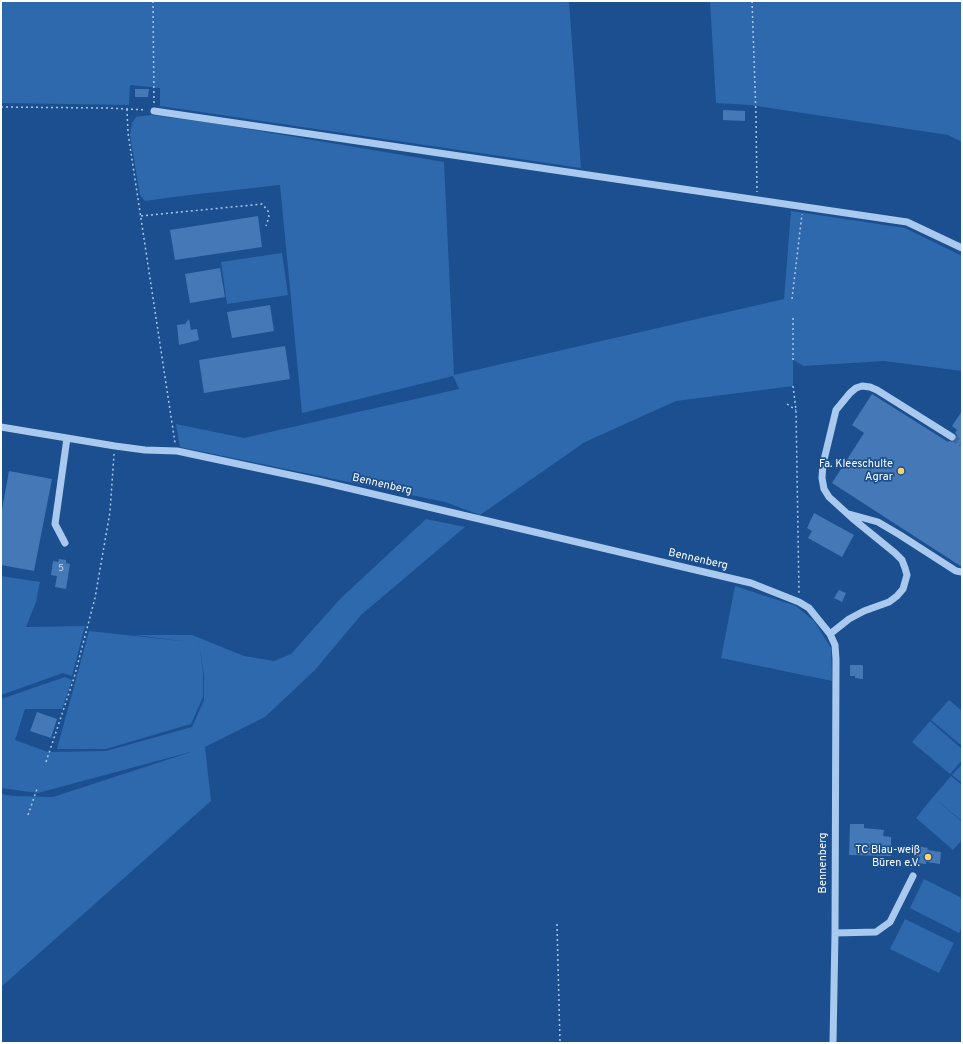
<!DOCTYPE html>
<html>
<head>
<meta charset="utf-8">
<style>
  body { margin:0 }
  #map { position:relative; width:963px; height:1044px; overflow:hidden; background:#1b4f8f; font-family:Overpass,sans-serif }
  canvas { display:block }
  .frame { position:absolute; inset:0; border:2px solid #fff; pointer-events:none }
</style>
</head>
<body>
<div id="map">
<canvas width="963" height="1044"></canvas>
<div class="frame"></div>
</div>
<script>
const ctx = document.querySelector('canvas').getContext('2d');
ctx.lineJoin = 'round';
function paint(path, color) { ctx.fillStyle = color; ctx.fill(path, 'evenodd'); }
const toPath = rows => new Path2D(rows.map(r => 'M' + r).join(''));
function trace(path, color, width, dash) { ctx.strokeStyle = color; ctx.lineWidth = width; ctx.lineCap = dash ? 'butt' : 'round'; ctx.setLineDash(dash || []); ctx.stroke(path); }
function write(font, color, halo, rows, align = 'center') {
  ctx.font = font + ' Overpass,sans-serif'; ctx.lineWidth = 3.5; ctx.setLineDash([]); ctx.textBaseline = 'middle'; ctx.strokeStyle = halo; ctx.fillStyle = color; for (const [text, x, y, turn = 0] of rows) {
    ctx.save(); ctx.translate(x, y); ctx.rotate((+turn || 0) * Math.PI / 180); ctx.textAlign = isNaN(turn) ? turn : align; if (halo) ctx.strokeText(text, 0, 0); ctx.fillText(text, 0, 0); ctx.restore();
  }
}
paint(toPath([
  [1,1,569,1,581,168,160,106,160,88,130,85,129,105,1,103],
  [710,1,962,1,962,142,948,135,750,105,716,103],
  [151,115,212,123,444,162,454,375,784,299,791,211,905,228,962,256,962,371,884,361,804,366,793,360,793,386,676,401,585,442,480,515,445,502,180,447,176,424,244,438,459,389,453,376,302,413,280,185,181,196,145,201,140,195,130,135,132,123,136,117],
  [282,253,288,295,227,304,221,262],
  [426,519,465,527,361,615,315,670,265,717,205,747,211,801,1,987,1,794,13,796,53,797,194,751,38,793,1,788,1,699,65,677,72,680,62,709,25,709,15,740,48,752,106,751,192,727,204,700,204,675,199,643,203,672,203,697,191,724,106,749,57,749,89,631,190,642,134,635,192,635,244,656,274,661,291,654,341,598],
  [1,576,40,582,36,602,26,627,85,626,72,676,63,673,1,695],
  [735,586,796,606,814,621,831,648,832,681,721,658],
  [949,700,962,711,962,746,931,720],
  [930,721,962,749,962,760,950,774,912,742],
  [962,764,962,783,952,775],
  [951,776,962,785,962,821,933,797],
  [933,797,962,822,962,840,953,850,916,818],
  [924,879,962,898,962,927,959,933,910,908],
  [905,919,954,943,939,973,890,949]
]), '#2e69ad');
paint(toPath([
  [135,89,149,89,148,97,135,97],
  [723,110,745,111,745,121,723,120],
  [258,216,262,247,175,260,170,230],
  [220,268,225,297,190,303,185,274],
  [270,305,274,331,232,338,227,312],
  [189,319,191,330,197,329,199,340,179,345,177,325,185,324],
  [285,346,290,379,204,393,199,360],
  [872,394,948,442,949,441,954,442,956,439,957,435,955,433,957,430,952,426,962,411,962,567,832,483,864,433,852,425],
  [9,471,52,479,34,571,1,565,1,515],
  [814,513,854,535,842,557,808,538,812,531,807,528],
  [59,559,66,560,66,563,70,564,66,589,55,587,57,576,51,575,53,561,58,562],
  [839,590,846,593,842,602,834,598],
  [850,665,863,665,863,679,855,678,855,676,850,676],
  [37,712,57,719,51,738,30,731],
  [850,824,864,824,864,828,884,830,883,836,891,837,891,856,849,855],
  [917,846,928,848,927,850,941,852,940,864,926,862,926,864,914,863]
]), '#4478b7');
trace(toPath([
  [952,437,962,444]
]), '#3d69a0', 7, [7, 3.5]);
trace(toPath([
  [153,1,154,103],
  [752,1,756,116,757,192],
  [1,107,106,108,146,110],
  [127,109,128,133,175,443],
  [141,216,262,204,268,211,269,217,266,226],
  [792,299,802,214],
  [793,360,793,316],
  [793,386,796,410,799,594],
  [787,404,796,410],
  [46,762,74,678,95,598,110,512,114,454],
  [28,815,37,789],
  [557,924,560,1043]
]), '#a9c9ee', 1.5, [2, 3]);
trace(toPath([
  [154,111,907,222,962,248],
  [1,427,115,446,145,450,177,451,318,481,751,583,799,602,809,608,830,634,835,645,836,659,835,933,833,1043],
  [849,514,878,522,900,535,956,571,962,572],
  [65,543,55,524,67,438],
  [830,634,849,619,864,611,889,602,897,596,903,589,907,575,905,568,902,560,895,553,852,518,829,497,824,489,822,478,823,464,836,410,850,393,856,388,862,386,870,387,877,390,952,437],
  [835,933,876,932,890,922,913,876]
]), '#a9c9ee', 7);
for (const [x, y, r, color] of [
  [901,471,4,"#ffd166"],
  [928,857,4,"#ffd166"]
]) { const dot = new Path2D(); dot.arc(x, y, r, 0, 2 * Math.PI); ctx.fillStyle = color; ctx.fill(dot); trace(dot, '#1b4f8f', 1.5); }
write('9px', '#d0dded', null, [
  ["5",61,569]
]);
write('11px', '#fff', '#1b4f8f', [
  ["Fa. Kleeschulte",893,465],
  ["Agrar",893,478],
  ["TC Blau-weiß",920,851],
  ["Büren e.V.",920,864]
], 'right');
write('11px', '#fff', '#1b4f8f', [
  ["Bennenberg",382,485,13],
  ["Bennenberg",698,560,13],
  ["Bennenberg",824,863,-90]
]);
</script>
</body>
</html>
